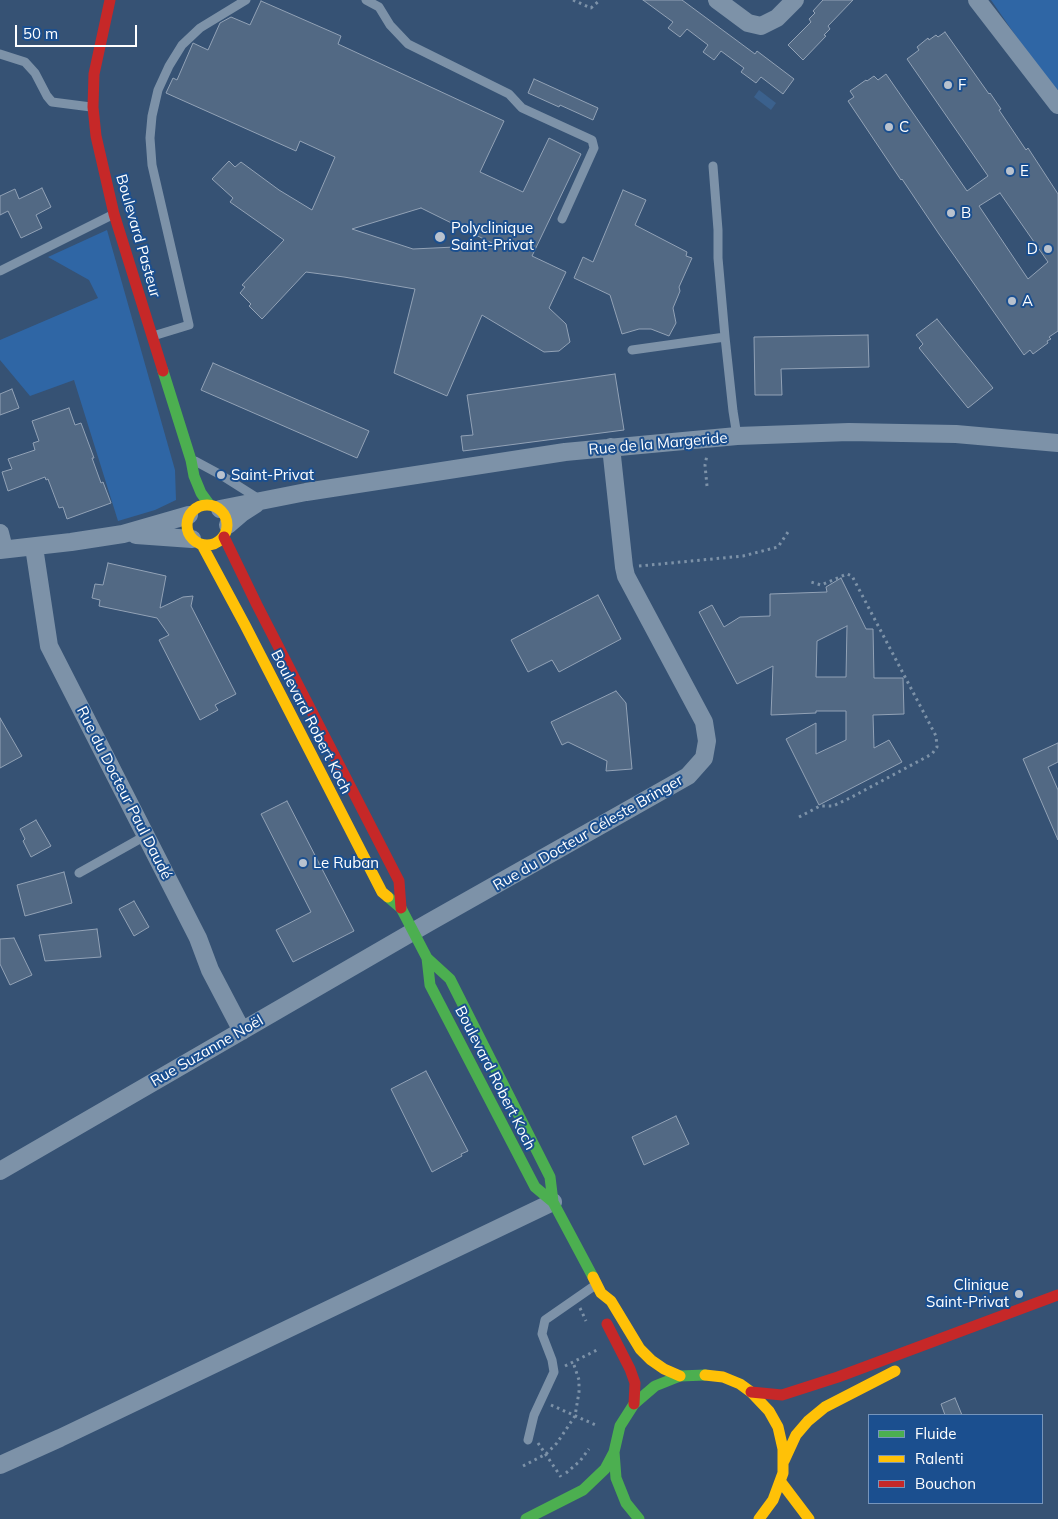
<!DOCTYPE html>
<html>
<head>
<meta charset="utf-8">
<style>
  body { margin:0 }
  #map { position:relative; width:1058px; height:1519px; overflow:hidden; background:#365274; font-family:Mulish,sans-serif }
  canvas { display:block }
  .legend { position:absolute; left:868px; top:1414px; width:175px; height:90px; box-sizing:border-box; background:#1b4f8f; border:1px solid #7695bc; margin:0; padding:6px 9px; list-style:none; font-size:15px; color:#fff }
  .legend li { display:flex; align-items:center; gap:10px; height:25px }
  .legend b { width:25px; border:1px solid #7695bc }
  .scale { position:absolute; left:15px; top:25px; width:122px; height:22px; box-sizing:border-box; border:2px solid #fff; border-top:0; padding-left:6px; font-size:15px; line-height:18px; white-space:nowrap; color:#fff; -webkit-text-stroke:4px #1b4f8f; paint-order:stroke }
</style>
</head>
<body>
<div id="map">
<canvas width="1058" height="1519"></canvas>
<ul class="legend">
<li><b style="height:6px;background:#4caf50"></b>Fluide</li>
<li><b style="height:6px;background:#ffc107"></b>Ralenti</li>
<li><b style="height:6px;background:#c62828"></b>Bouchon</li>
</ul>
<div class="scale">50 m</div>
</div>
<script>
const ctx = document.querySelector('canvas').getContext('2d');
ctx.lineJoin = 'round';
function paint(path, color) { ctx.fillStyle = color; ctx.fill(path, 'evenodd'); }
const toPath = rows => new Path2D(rows.map(r => 'M' + r).join(''));
function trace(path, color, width, dash) { ctx.strokeStyle = color; ctx.lineWidth = width; ctx.lineCap = dash ? 'butt' : 'round'; ctx.setLineDash(dash || []); ctx.stroke(path); }
function write(font, color, halo, rows, align = 'center') {
  ctx.font = font + ' Mulish,sans-serif'; ctx.lineWidth = 4; ctx.setLineDash([]); ctx.textBaseline = 'middle'; ctx.strokeStyle = halo; ctx.fillStyle = color; for (const [text, x, y, turn = 0] of rows) {
    ctx.save(); ctx.translate(x, y); ctx.rotate((+turn || 0) * Math.PI / 180); ctx.textAlign = isNaN(turn) ? turn : align; if (halo) ctx.strokeText(text, 0, 0); ctx.fillText(text, 0, 0); ctx.restore();
  }
}
paint(toPath([
  [991,0,1058,0,1058,90,1047,81],
  [107,230,175,470,176,500,155,510,118,521,74,380,30,396,0,360,0,340,98,298,89,280,48,257]
]), '#2f66a5');
paint(toPath([
  [759,90,776,103,771,110,754,97]
]), '#3b618d');
const building = toPath([
  [643,0,682,0,755,54,757,51,794,79,783,94,761,77,756,83,741,72,744,68,721,51,714,60,703,52,708,45,687,29,680,37,668,28,673,22,643,0],
  [823,0,853,0,828,26,830,29,824,35,826,36,803,60,788,45,811,22,809,19,815,13,813,11,823,0],
  [261,1,341,36,338,44,504,121,480,172,523,192,549,138,581,154,532,256,566,272,549,308,566,324,570,342,559,351,544,352,482,315,447,396,394,373,415,289,344,277,306,272,262,319,249,306,251,304,240,293,245,287,242,285,284,240,230,202,233,198,212,179,229,161,235,167,241,162,279,190,312,210,335,157,300,141,296,151,166,93,173,78,177,80,193,43,208,50,220,23,231,17,250,25,261,1],
  [421,208,496,245,413,249,352,229,421,208],
  [945,32,989,94,990,93,1001,109,999,110,1026,150,1028,148,1058,194,1058,331,1049,337,1051,339,1047,341,1048,343,1033,354,1030,350,1024,355,939,234,902,179,901,180,848,101,854,97,850,91,866,80,867,81,874,76,878,80,886,74,967,191,988,176,907,59,919,50,917,47,928,38,929,40,936,35,938,37,945,32],
  [1000,193,1048,262,1028,279,979,206,1000,193],
  [534,79,598,108,593,120,560,105,559,107,528,93,534,79],
  [42,188,51,207,36,215,42,228,21,238,8,211,0,215,0,196,15,189,19,199,42,188],
  [623,190,646,200,635,225,687,252,686,256,692,258,679,287,680,291,673,308,676,323,669,336,651,329,639,329,622,334,610,295,574,278,583,257,593,262,623,190],
  [937,319,993,388,968,408,919,348,923,344,916,335,937,319],
  [868,335,869,367,781,369,782,395,755,395,754,337,868,335],
  [213,363,369,431,357,458,201,390,213,363],
  [615,374,624,430,463,451,461,436,473,435,467,395,615,374],
  [12,389,19,408,0,415,0,394,12,389],
  [69,408,75,425,81,423,94,458,92,458,101,483,103,482,111,503,67,519,63,507,59,508,48,479,46,480,45,477,8,491,2,472,12,469,8,459,35,450,33,443,39,441,32,421,69,408],
  [108,563,166,576,160,608,183,597,193,596,191,606,236,694,215,705,218,710,200,720,159,640,169,635,157,618,99,606,100,600,92,598,95,584,103,585,108,563],
  [841,578,866,629,873,629,874,678,903,678,904,714,873,715,874,748,889,740,902,762,819,805,786,739,816,723,816,754,846,740,846,711,816,711,816,713,771,715,773,666,737,684,699,612,712,605,724,627,740,617,770,616,770,594,827,592,826,587,841,578],
  [847,626,846,677,816,677,817,641,847,626],
  [598,595,621,639,559,672,552,660,528,672,511,640,598,595],
  [616,691,626,703,632,769,606,771,607,761,568,742,562,745,551,722,616,691],
  [0,718,22,756,0,768,0,718],
  [1058,743,1058,762,1048,767,1058,790,1058,840,1023,759,1058,743],
  [287,801,354,931,293,962,276,930,311,912,261,814,287,801],
  [36,820,51,846,31,857,23,841,25,839,20,829,36,820],
  [64,872,72,903,25,916,17,885,64,872],
  [134,901,149,927,134,936,119,909,134,901],
  [97,929,101,957,45,961,39,935,97,929],
  [14,938,32,975,10,985,0,964,0,939,14,938],
  [426,1071,468,1151,461,1154,462,1156,432,1172,391,1089,426,1071],
  [676,1116,689,1144,644,1165,632,1137,676,1116],
  [955,1398,962,1415,945,1415,941,1404,955,1398]
]);
paint(building, '#526984');
trace(building, '#92a2b6', 1);
trace(toPath([
  [573,0,591,8,600,0],
  [707,486,705,465,707,455],
  [639,566,743,556,778,547,788,532],
  [799,817,820,806,833,806,850,798,932,754,937,747,936,736,852,576,847,574,821,585,811,582],
  [580,1308,586,1321],
  [565,1366,597,1350],
  [551,1405,598,1426],
  [538,1443,561,1477],
  [523,1466,546,1454,557,1443,575,1416,579,1392,579,1380,573,1362],
  [566,1473,580,1461,589,1449]
]), '#7d92a8', 3, [2.5, 4]);
trace(toPath([
  [366,0,379,7,390,25,408,44,509,94,522,108,592,140,594,148,562,219],
  [0,54,25,62,35,73,47,96,52,102,91,107],
  [713,166,718,230,718,258,725,337,733,411,737,436],
  [0,271,112,215],
  [153,336,189,325,152,165,150,138,152,116,158,90,169,66,182,45,200,28,246,0],
  [632,350,725,337],
  [195,461,221,475,259,499],
  [79,873,145,836],
  [528,1440,534,1415,554,1372,552,1360,542,1334,545,1320,594,1286]
]), '#7d92a8', 9);
trace(toPath([
  [717,0,748,23,761,26,777,18,795,0],
  [977,0,1058,105],
  [220,509,306,492,565,452,737,436,849,432,956,434,1058,443],
  [228,525,242,513,256,504],
  [0,533,4,549],
  [136,535,192,539],
  [34,547,49,646,198,938,210,970,242,1031],
  [0,550,71,542,123,534,189,515],
  [0,1171,428,923,688,776,704,758,707,741,704,722,626,576,624,567,611,447],
  [0,1465,60,1438,553,1202]
]), '#7d92a8', 18);
trace(toPath([
  [163,371,191,460,194,476,201,493,209,504],
  [388,897,401,908,427,958,450,979,550,1177,553,1202,593,1277],
  [427,958,430,985,535,1187,553,1202],
  [526,1519,583,1490,605,1469,614,1452],
  [639,1519,626,1503,616,1478,614,1452,620,1426,634,1404,655,1386,680,1376,705,1375]
]), '#4caf50', 11);
trace(toPath([
  '187 525a20 20 0 1 1 40 0a20 20 0 1 1-40 0Z',
  [202,545,245,625,382,892,388,897],
  [593,1277,601,1293,611,1301,640,1349,651,1360,664,1369,680,1376],
  [705,1375,723,1377,740,1384,751,1392,769,1411,778,1427,783,1449,783,1473,773,1500,759,1519],
  [784,1461,796,1435,808,1421,825,1407,895,1371],
  [781,1482,809,1519]
]), '#ffc107', 11);
trace(toPath([
  [110,0,94,74,93,107,96,136,114,214,163,371],
  [224,537,257,605,399,881,401,908],
  [607,1324,630,1369,635,1383,634,1404],
  [751,1392,782,1395,838,1377,1058,1295]
]), '#c62828', 11);
for (const [x, y, r, color] of [
  [948,85,5,"#b9c2ce"],
  [889,127,5,"#b9c2ce"],
  [1010,171,5,"#b9c2ce"],
  [951,213,5,"#b9c2ce"],
  [440,237,6,"#b9c2ce"],
  [1048,249,5,"#b9c2ce"],
  [1012,301,5,"#b9c2ce"],
  [221,475,5,"#b9c2ce"],
  [303,863,5,"#b9c2ce"],
  [1019,1294,5,"#b9c2ce"]
]) { const dot = new Path2D(); dot.arc(x, y, r, 0, 2 * Math.PI); ctx.fillStyle = color; ctx.fill(dot); trace(dot, '#1b4f8f', 2); }
write('15px', '#fff', '#1b4f8f', [
  ["F",958,85],
  ["C",899,127],
  ["E",1020,171],
  ["B",961,213],
  ["Polyclinique",451,228],
  ["Saint-Privat",451,245],
  ["D",1038,249,"right"],
  ["A",1022,301],
  ["Saint-Privat",231,475],
  ["Le Ruban",313,863],
  ["Clinique",1009,1285,"right"],
  ["Saint-Privat",1009,1302,"right"]
], 'left');
write('15px', '#fff', '#1b4f8f', [
  ["Boulevard Pasteur",138,236,74],
  ["Rue de la Margeride",658,444,-5],
  ["Boulevard Robert Koch",311,722,63],
  ["Rue du Docteur Paul Daudé",124,793,63],
  ["Rue du Docteur Céleste Bringer",588,833,-30],
  ["Rue Suzanne Noël",207,1051,-30],
  ["Boulevard Robert Koch",495,1078,63]
]);
</script>
</body>
</html>
